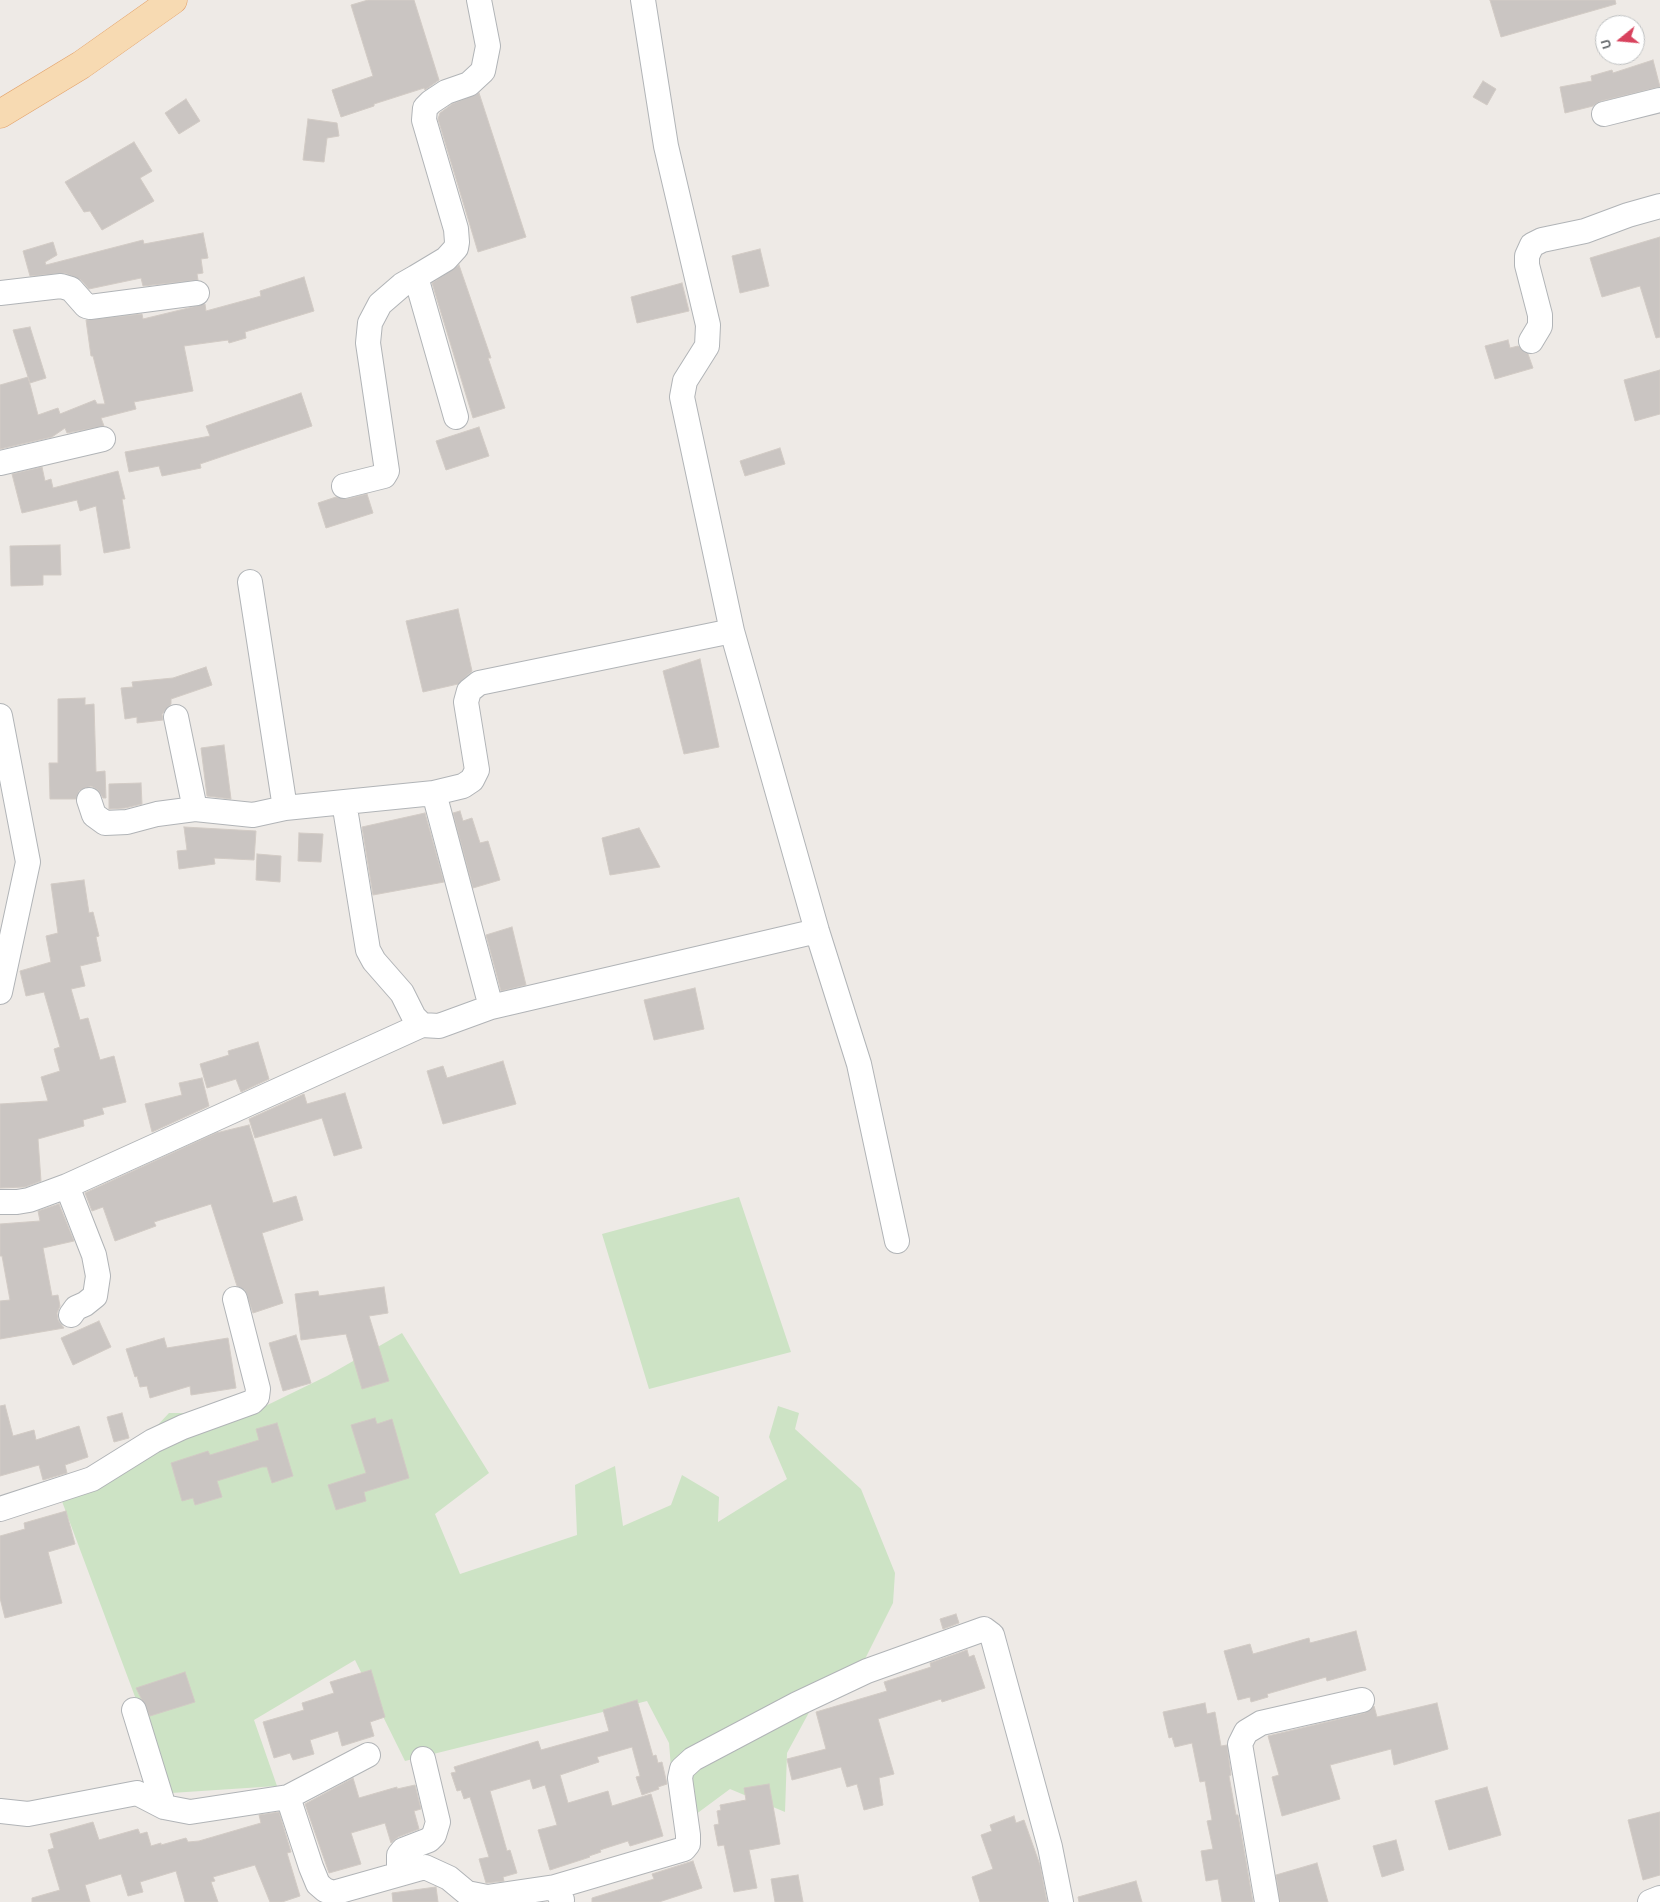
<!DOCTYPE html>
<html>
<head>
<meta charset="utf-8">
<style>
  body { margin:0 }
  #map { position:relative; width:1660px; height:1902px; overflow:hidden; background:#eeeae6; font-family:Karla,sans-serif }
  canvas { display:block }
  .north { position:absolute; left:1595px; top:15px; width:50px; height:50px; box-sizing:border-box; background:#fff; border:1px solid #bec0c1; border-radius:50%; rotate:253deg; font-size:14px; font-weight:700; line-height:20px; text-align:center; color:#5d6265 }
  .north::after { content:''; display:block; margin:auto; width:18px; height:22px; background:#d8425d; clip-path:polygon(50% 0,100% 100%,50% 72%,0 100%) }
</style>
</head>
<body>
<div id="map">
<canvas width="1660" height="1902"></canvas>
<div class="north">U</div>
</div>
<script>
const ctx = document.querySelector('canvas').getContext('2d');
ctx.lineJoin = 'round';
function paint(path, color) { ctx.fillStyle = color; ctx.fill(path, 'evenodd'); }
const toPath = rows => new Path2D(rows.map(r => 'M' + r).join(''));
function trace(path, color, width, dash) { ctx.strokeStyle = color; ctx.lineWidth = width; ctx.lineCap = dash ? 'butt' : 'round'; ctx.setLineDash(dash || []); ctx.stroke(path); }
paint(toPath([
  [739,1197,791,1352,649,1389,602,1234],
  [402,1333,489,1473,435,1514,460,1574,577,1535,575,1485,615,1466,623,1526,671,1505,682,1475,719,1497,718,1522,787,1479,769,1437,778,1406,799,1413,795,1429,861,1489,895,1573,893,1603,856,1677,813,1705,787,1753,785,1812,730,1789,676,1829,669,1743,647,1701,405,1761,355,1660,254,1720,277,1786,171,1793,60,1496,113,1473,169,1413,251,1413,327,1376]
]), '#cde3c5');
const building = toPath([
  [368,0,414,0,439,80,425,90,424,88,374,104,374,106,341,117,332,90,373,76,351,5,368,0],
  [1490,0,1615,0,1616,4,1501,37,1490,0],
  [1653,60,1660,87,1601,101,1593,106,1565,113,1560,87,1592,81,1591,76,1612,70,1613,73,1653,60],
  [1483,81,1496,89,1487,105,1473,97,1483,81],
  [479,93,526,237,478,252,438,119,440,113,452,104,479,93],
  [186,99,200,121,179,134,165,113,186,99],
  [308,119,337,123,339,136,327,138,324,162,303,160,308,119],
  [134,142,152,171,140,178,154,201,102,230,90,211,84,212,65,182,134,142],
  [203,233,208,258,201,259,203,273,197,274,198,280,143,286,141,278,89,289,81,280,65,273,30,276,23,251,53,242,57,255,45,262,46,265,143,240,144,244,203,233],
  [1660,237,1660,337,1656,338,1640,286,1602,297,1590,258,1660,237],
  [760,249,769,286,740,293,732,256,760,249],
  [459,265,491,358,488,358,505,408,473,418,432,283,459,265],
  [304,277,314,311,245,332,246,338,229,343,228,340,184,346,193,391,134,402,136,409,101,418,104,426,67,433,65,428,52,437,0,449,0,385,28,377,38,415,58,408,60,414,95,400,97,404,105,404,93,356,91,356,86,320,142,314,143,319,205,304,206,311,261,296,260,291,304,277],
  [682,283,689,311,637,323,631,297,682,283],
  [30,327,46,378,30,383,13,330,30,327],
  [1508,340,1510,348,1518,346,1524,352,1528,354,1533,368,1495,379,1485,346,1508,340],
  [1660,370,1660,414,1635,421,1624,380,1660,370],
  [301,393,312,426,200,464,201,468,162,476,159,466,129,472,125,452,210,436,206,426,301,393],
  [479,427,489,456,446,470,436,441,479,427],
  [780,448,785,464,745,476,740,461,780,448],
  [42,467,45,481,51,479,53,488,118,471,125,499,122,499,130,548,104,553,96,506,80,511,77,500,22,513,12,474,42,467],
  [367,494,373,513,326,528,318,503,336,497,347,499,367,494],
  [60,545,61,575,43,575,43,585,11,586,10,546,60,545],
  [458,609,472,671,458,684,423,692,406,621,458,609],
  [700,659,719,747,684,754,663,671,700,659],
  [206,667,212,685,171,699,171,704,162,714,163,720,137,723,137,717,125,719,121,688,133,687,132,682,173,678,206,667],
  [85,698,85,705,94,704,96,772,105,771,106,798,103,798,98,790,91,786,79,791,76,799,50,799,49,763,58,763,58,699,85,698],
  [224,745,231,799,207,796,201,748,224,745],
  [141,783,142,804,125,808,109,809,109,784,141,783],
  [460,811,463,821,472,818,480,843,488,841,500,880,473,888,453,813,460,811],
  [425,813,444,882,373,895,362,827,425,813],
  [184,827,256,831,254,860,214,858,215,864,179,869,177,851,187,850,184,827],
  [639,828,660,867,610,875,602,838,639,828],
  [299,833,323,834,321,862,298,861,299,833],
  [257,854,281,856,280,882,256,880,257,854],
  [84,880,89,913,93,912,99,936,96,937,101,961,80,966,85,986,71,989,80,1020,88,1018,100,1060,114,1056,126,1102,102,1108,104,1114,83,1120,84,1126,38,1139,41,1181,25,1187,0,1188,0,1104,48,1101,41,1077,60,1071,54,1049,60,1047,44,992,26,996,20,971,51,962,46,936,58,933,51,884,84,880],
  [512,927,526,985,501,991,486,935,512,927],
  [695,988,704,1029,654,1040,644,1000,695,988],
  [258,1042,269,1079,241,1092,236,1079,207,1088,200,1064,229,1055,228,1051,258,1042],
  [503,1061,516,1104,443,1124,427,1071,443,1066,447,1078,503,1061],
  [202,1078,209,1106,152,1132,145,1104,182,1095,179,1083,202,1078],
  [345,1093,362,1148,334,1156,322,1118,255,1138,249,1119,304,1094,307,1104,345,1093],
  [249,1125,273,1203,296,1196,303,1220,262,1233,283,1303,253,1313,245,1290,237,1286,211,1204,154,1222,156,1226,115,1241,103,1207,92,1211,85,1193,216,1133,249,1125],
  [59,1204,74,1241,43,1248,52,1296,58,1295,60,1306,57,1313,58,1320,64,1328,0,1339,0,1301,10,1300,2,1256,0,1256,0,1224,40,1221,38,1211,59,1204],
  [384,1287,388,1313,369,1316,389,1381,362,1389,346,1334,301,1340,295,1294,318,1291,319,1296,384,1287],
  [99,1321,111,1347,73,1365,61,1338,99,1321],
  [296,1335,311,1383,283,1391,269,1343,296,1335],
  [164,1338,167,1348,228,1338,236,1388,191,1395,190,1386,150,1398,147,1386,140,1387,137,1376,135,1377,126,1349,164,1338],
  [5,1405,13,1436,34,1430,36,1440,79,1426,88,1457,65,1465,67,1473,43,1480,39,1465,0,1476,0,1406,5,1405],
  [122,1413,129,1438,114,1442,107,1417,122,1413],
  [375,1418,377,1424,392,1419,409,1478,364,1492,366,1501,336,1510,328,1485,366,1473,351,1425,375,1418],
  [277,1423,293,1476,272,1483,267,1467,262,1467,217,1481,222,1497,195,1505,193,1498,182,1501,171,1463,208,1451,210,1455,259,1440,256,1429,277,1423],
  [66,1511,75,1544,48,1552,62,1603,5,1618,0,1598,0,1536,25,1529,24,1523,66,1511],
  [956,1614,959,1623,943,1629,940,1619,956,1614],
  [1356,1631,1366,1670,1327,1681,1326,1677,1267,1694,1268,1697,1251,1702,1250,1697,1238,1700,1224,1651,1250,1644,1253,1654,1309,1638,1310,1643,1356,1631],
  [967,1650,969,1657,974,1655,985,1688,942,1702,941,1699,878,1719,894,1774,879,1778,883,1805,864,1810,857,1784,847,1787,841,1767,792,1780,787,1759,826,1749,816,1712,887,1691,884,1682,931,1667,930,1663,967,1650],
  [371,1670,385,1717,370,1722,374,1736,342,1746,338,1731,310,1740,314,1754,293,1760,290,1753,274,1758,263,1722,304,1710,302,1703,334,1693,330,1682,371,1670],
  [185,1672,195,1702,150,1716,136,1688,185,1672],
  [637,1700,653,1756,656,1755,658,1763,662,1762,667,1784,658,1787,659,1789,642,1795,636,1777,640,1776,632,1747,597,1757,599,1762,560,1775,568,1803,608,1791,612,1806,651,1794,663,1836,630,1846,628,1841,600,1850,601,1852,589,1856,590,1857,550,1870,538,1830,557,1825,545,1785,533,1789,530,1779,490,1791,507,1851,510,1850,517,1873,503,1877,504,1881,486,1883,479,1859,489,1857,470,1797,464,1799,461,1790,457,1791,451,1773,456,1772,454,1767,538,1741,541,1750,609,1731,603,1710,637,1700],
  [1205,1703,1207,1714,1215,1712,1221,1746,1227,1745,1231,1775,1229,1776,1236,1815,1238,1815,1253,1902,1222,1902,1218,1879,1206,1881,1201,1851,1213,1849,1207,1821,1212,1820,1205,1781,1200,1782,1192,1743,1175,1747,1172,1737,1169,1738,1163,1712,1205,1703],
  [1437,1703,1448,1749,1394,1765,1391,1749,1330,1765,1340,1799,1282,1816,1272,1777,1279,1775,1268,1736,1365,1713,1374,1706,1377,1717,1437,1703],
  [353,1778,359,1798,397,1787,397,1789,415,1785,421,1809,414,1811,419,1829,398,1837,391,1843,385,1823,351,1833,361,1864,329,1873,305,1804,353,1778],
  [769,1784,780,1844,749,1850,757,1888,734,1892,724,1845,718,1846,714,1825,719,1824,717,1811,721,1810,720,1805,746,1800,744,1788,769,1784],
  [1487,1787,1501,1835,1449,1850,1435,1801,1487,1787],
  [279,1812,291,1852,287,1853,300,1896,282,1902,270,1902,255,1865,213,1877,215,1881,211,1882,218,1902,185,1902,176,1871,140,1882,143,1892,128,1896,121,1874,85,1885,90,1902,32,1902,32,1898,60,1890,48,1850,54,1848,50,1834,93,1822,99,1840,138,1829,140,1834,147,1832,151,1846,161,1843,161,1845,186,1838,188,1842,199,1841,247,1827,261,1823,259,1815,279,1812],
  [1660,1812,1660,1875,1643,1880,1628,1820,1660,1812],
  [1014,1816,1016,1823,1024,1820,1040,1865,1047,1902,980,1902,972,1877,993,1869,981,1835,992,1831,990,1825,1014,1816],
  [1396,1840,1404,1870,1382,1877,1373,1846,1396,1840],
  [693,1861,702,1888,659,1902,592,1902,592,1898,654,1879,652,1874,693,1861],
  [1317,1863,1328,1902,1280,1902,1276,1875,1317,1863],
  [798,1875,803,1902,775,1902,771,1879,798,1875],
  [1136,1881,1142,1902,1079,1902,1078,1897,1136,1881],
  [436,1887,438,1902,393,1902,392,1893,436,1887]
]);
paint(building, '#cac5c2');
trace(building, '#d2cbc5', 1);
const minor = toPath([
  [643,0,666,146,708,325,707,346,685,381,682,397,732,631,817,931,859,1064,897,1241],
  [1604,114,1660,100],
  [0,293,61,286,71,289,86,306,90,307,197,293],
  [1531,341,1540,326,1540,315,1527,265,1527,256,1532,245,1542,240,1585,231,1628,215,1660,206],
  [456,417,416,277,446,259,456,248,457,242,456,229,424,120,425,108,431,102,446,92,469,84,483,71,488,46,479,0],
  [0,463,103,439],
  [344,486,384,476,387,471,368,343,370,323,380,304,402,285,416,277],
  [250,582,285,808],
  [0,716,28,862,0,992],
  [176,717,195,809],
  [434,793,491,1007],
  [89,800,94,815,105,823,127,822,157,814,195,809,253,815,285,808,434,793,463,786,472,780,477,770,466,702,469,691,479,683,732,631],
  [344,802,368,950,374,961,402,993,414,1017,422,1025,439,1026,491,1007,817,931],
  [67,1186,422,1025],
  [0,1202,17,1202,29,1200,67,1186,94,1255,98,1276,95,1296,85,1304,76,1308,71,1315],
  [0,1509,92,1479,153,1441,183,1427,252,1402,257,1397,258,1389,235,1299],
  [134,1710,164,1807],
  [288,1797,368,1755],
  [0,1811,28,1814,137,1793,164,1807,190,1812,288,1797,311,1867,318,1884,325,1890,333,1893,425,1867,449,1878,467,1893,487,1897,555,1887,562,1900],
  [399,1873,399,1855,403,1850,429,1840,434,1835,438,1822,423,1759],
  [555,1887,684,1849,688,1844,688,1835,680,1778,682,1769,693,1759,797,1704,867,1671,984,1629,992,1635,1050,1847,1061,1902],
  [1267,1902,1240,1744,1246,1732,1261,1723,1362,1700],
  [1650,1902,1660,1898]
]);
const major = toPath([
  [0,114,81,65,173,0]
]);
trace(minor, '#b1b4b7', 26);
trace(major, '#e3a26a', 29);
trace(minor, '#fff', 24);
trace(major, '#f7dab2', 28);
</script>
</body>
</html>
